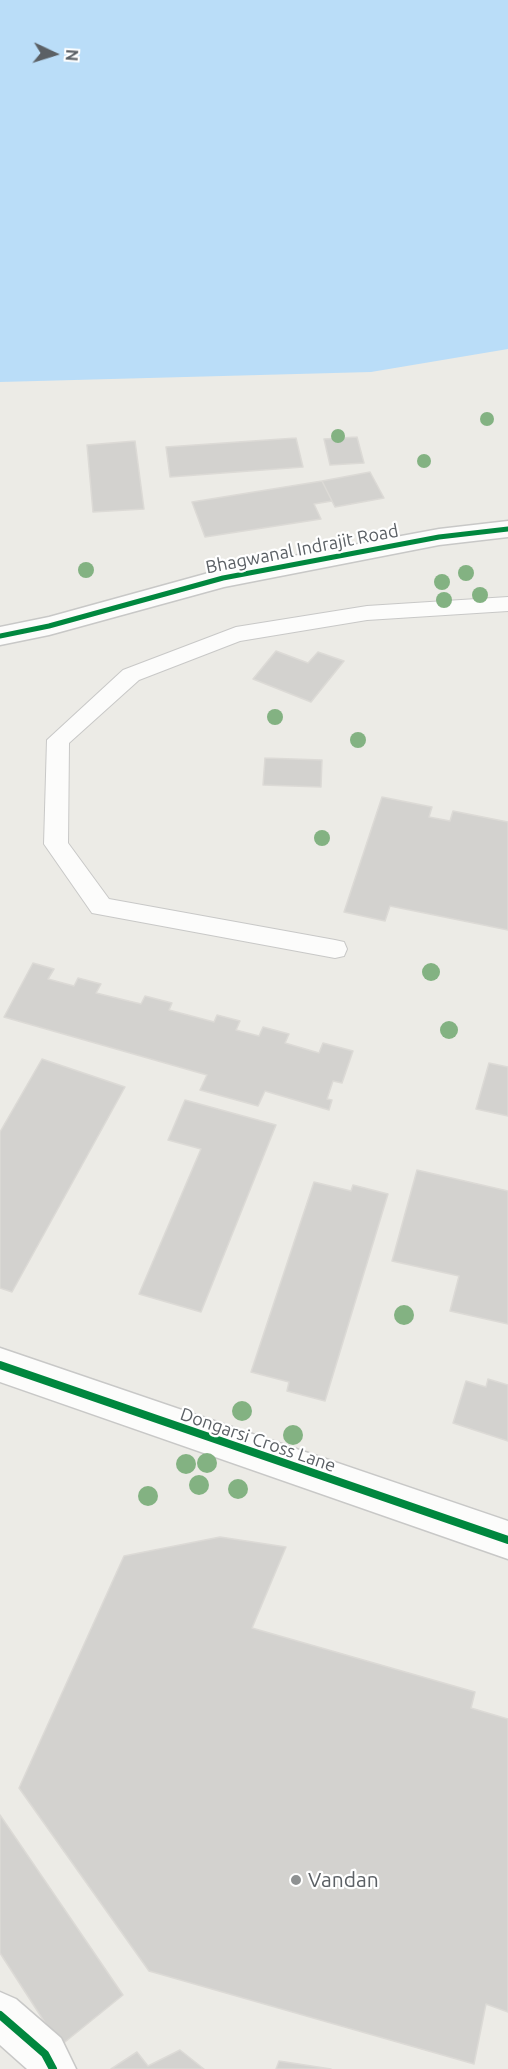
<!DOCTYPE html>
<html>
<head>
<meta charset="utf-8">
<style>
  body { margin:0 }
  #map { position:relative; width:508px; height:2069px; overflow:hidden; background:#ecebe6; font-family:Ubuntu,sans-serif }
  canvas { display:block }
  .north { position:absolute; left:24px; top:24px; width:60px; height:60px; -webkit-text-stroke:4px #fff; paint-order:stroke; rotate:94deg; font-size:16px; font-weight:700; line-height:24px; text-align:center; color:#5b6065 }
  .north::after { content:''; display:block; margin:auto; width:21px; height:27px; background:#5b6065; clip-path:polygon(50% 0,100% 100%,50% 72%,0 100%) }
</style>
</head>
<body>
<div id="map">
<canvas width="508" height="2069"></canvas>
<div class="north">N</div>
</div>
<script>
const ctx = document.querySelector('canvas').getContext('2d');
ctx.lineJoin = 'round';
function paint(path, color) { ctx.fillStyle = color; ctx.fill(path, 'evenodd'); }
const toPath = rows => new Path2D(rows.map(r => 'M' + r).join(''));
function trace(path, color, width, dash) { ctx.strokeStyle = color; ctx.lineWidth = width; ctx.lineCap = dash ? 'butt' : 'round'; ctx.setLineDash(dash || []); ctx.stroke(path); }
function write(font, color, halo, rows, align = 'center') {
  ctx.font = font + ' Ubuntu,sans-serif'; ctx.lineWidth = 4.5; ctx.setLineDash([]); ctx.textBaseline = 'middle'; ctx.strokeStyle = halo; ctx.fillStyle = color; for (const [text, x, y, turn = 0] of rows) {
    ctx.save(); ctx.translate(x, y); ctx.rotate((+turn || 0) * Math.PI / 180); ctx.textAlign = isNaN(turn) ? turn : align; if (halo) ctx.strokeText(text, 0, 0); ctx.fillText(text, 0, 0); ctx.restore();
  }
}
paint(toPath([
  [0,0,508,0,508,349,371,372,0,382]
]), '#baddf8');
const building = toPath([
  [357,437,364,463,330,465,324,439,357,437],
  [296,438,303,467,170,477,166,447,296,438],
  [135,441,144,509,93,512,87,445,135,441],
  [370,472,384,498,335,507,322,481,370,472],
  [322,481,332,501,314,504,321,519,205,537,192,502,322,481],
  [276,651,308,663,318,652,344,661,311,702,253,679,276,651],
  [265,758,322,760,321,787,263,785,265,758],
  [382,797,432,807,429,817,450,821,453,811,508,822,508,930,390,906,385,921,344,912,382,797],
  [33,963,54,969,48,979,74,986,78,978,101,984,96,993,141,1004,145,996,172,1003,169,1010,214,1022,217,1015,240,1021,236,1030,259,1036,263,1027,289,1034,285,1043,319,1053,323,1043,353,1051,342,1083,333,1081,327,1099,332,1100,329,1110,265,1091,258,1106,200,1090,207,1075,4,1017,33,963],
  [42,1059,125,1087,12,1292,0,1288,0,1132,42,1059],
  [489,1063,508,1067,508,1116,476,1109,489,1063],
  [185,1100,276,1125,201,1312,139,1294,201,1149,168,1140,185,1100],
  [417,1170,508,1191,508,1324,450,1311,459,1276,392,1261,417,1170],
  [314,1182,351,1191,353,1185,388,1194,325,1401,287,1391,289,1382,251,1372,314,1182],
  [488,1379,508,1385,508,1441,453,1423,466,1381,486,1387,488,1379],
  [220,1537,286,1547,252,1628,475,1692,471,1708,508,1719,508,2012,486,2004,474,2064,149,1971,19,1788,124,1556,220,1537],
  [0,1815,123,1995,60,2046,0,1953,0,1815],
  [180,2050,204,2069,111,2069,137,2052,148,2066,180,2050],
  [279,2061,331,2069,276,2069,279,2061]
]);
paint(building, '#d3d2cf');
trace(building, '#dcdad6', 1.5);
const service = toPath([
  [508,597,508,611,367,620,240,641,139,680,69,743,68,843,109,899,335,940,344,942,347,949,344,956,335,958,92,913,44,844,47,740,123,670,236,627,367,606,508,597]
]);
const minor = toPath([
  [508,521,508,537,439,545,224,587,49,635,0,645,0,627,49,617,223,569,439,529,508,521],
  [0,1348,508,1521,508,1559,0,1382,0,1348],
  [0,1992,16,1999,61,2038,76,2069,27,2069,0,2045,0,1992]
]);
trace(service, '#c8c8c7', 2);
trace(minor, '#c8c8c7', 3);
paint(service, '#fcfcfb');
paint(minor, '#fcfcfb');
trace(toPath([
  [0,636,49,626,223,578,439,537,508,529]
]), '#00873e', 5);
trace(toPath([
  [0,1365,508,1540],
  [0,2015,45,2054,53,2069]
]), '#00873e', 8);
ctx.fillStyle = '#83b282';
for (const [x, y, r] of [
  [487,419,7],
  [338,436,7],
  [424,461,7],
  [86,570,8],
  [466,573,8],
  [442,582,8],
  [480,595,8],
  [444,600,8],
  [275,717,8],
  [358,740,8],
  [322,838,8],
  [431,972,9],
  [449,1030,9],
  [404,1315,10],
  [242,1411,10],
  [293,1435,10],
  [207,1463,10],
  [186,1464,10],
  [199,1485,10],
  [238,1489,10],
  [148,1496,10]
]) { ctx.beginPath(); ctx.arc(x, y, r, 0, 2 * Math.PI); ctx.fill(); }
for (const [x, y, r, color] of [
  [296,1880,6,"#8e9192"]
]) { const dot = new Path2D(); dot.arc(x, y, r, 0, 2 * Math.PI); ctx.fillStyle = color; ctx.fill(dot); trace(dot, '#fff', 2); }
write('18px', '#5b6065', '#fff', [
  ["Bhagwanal Indrajit Road",302,549,-11],
  ["Dongarsi Cross Lane",258,1440,19]
]);
write('21px', '#5b6065', '#fff', [
  ["Vandan",308,1880]
], 'left');
</script>
</body>
</html>
